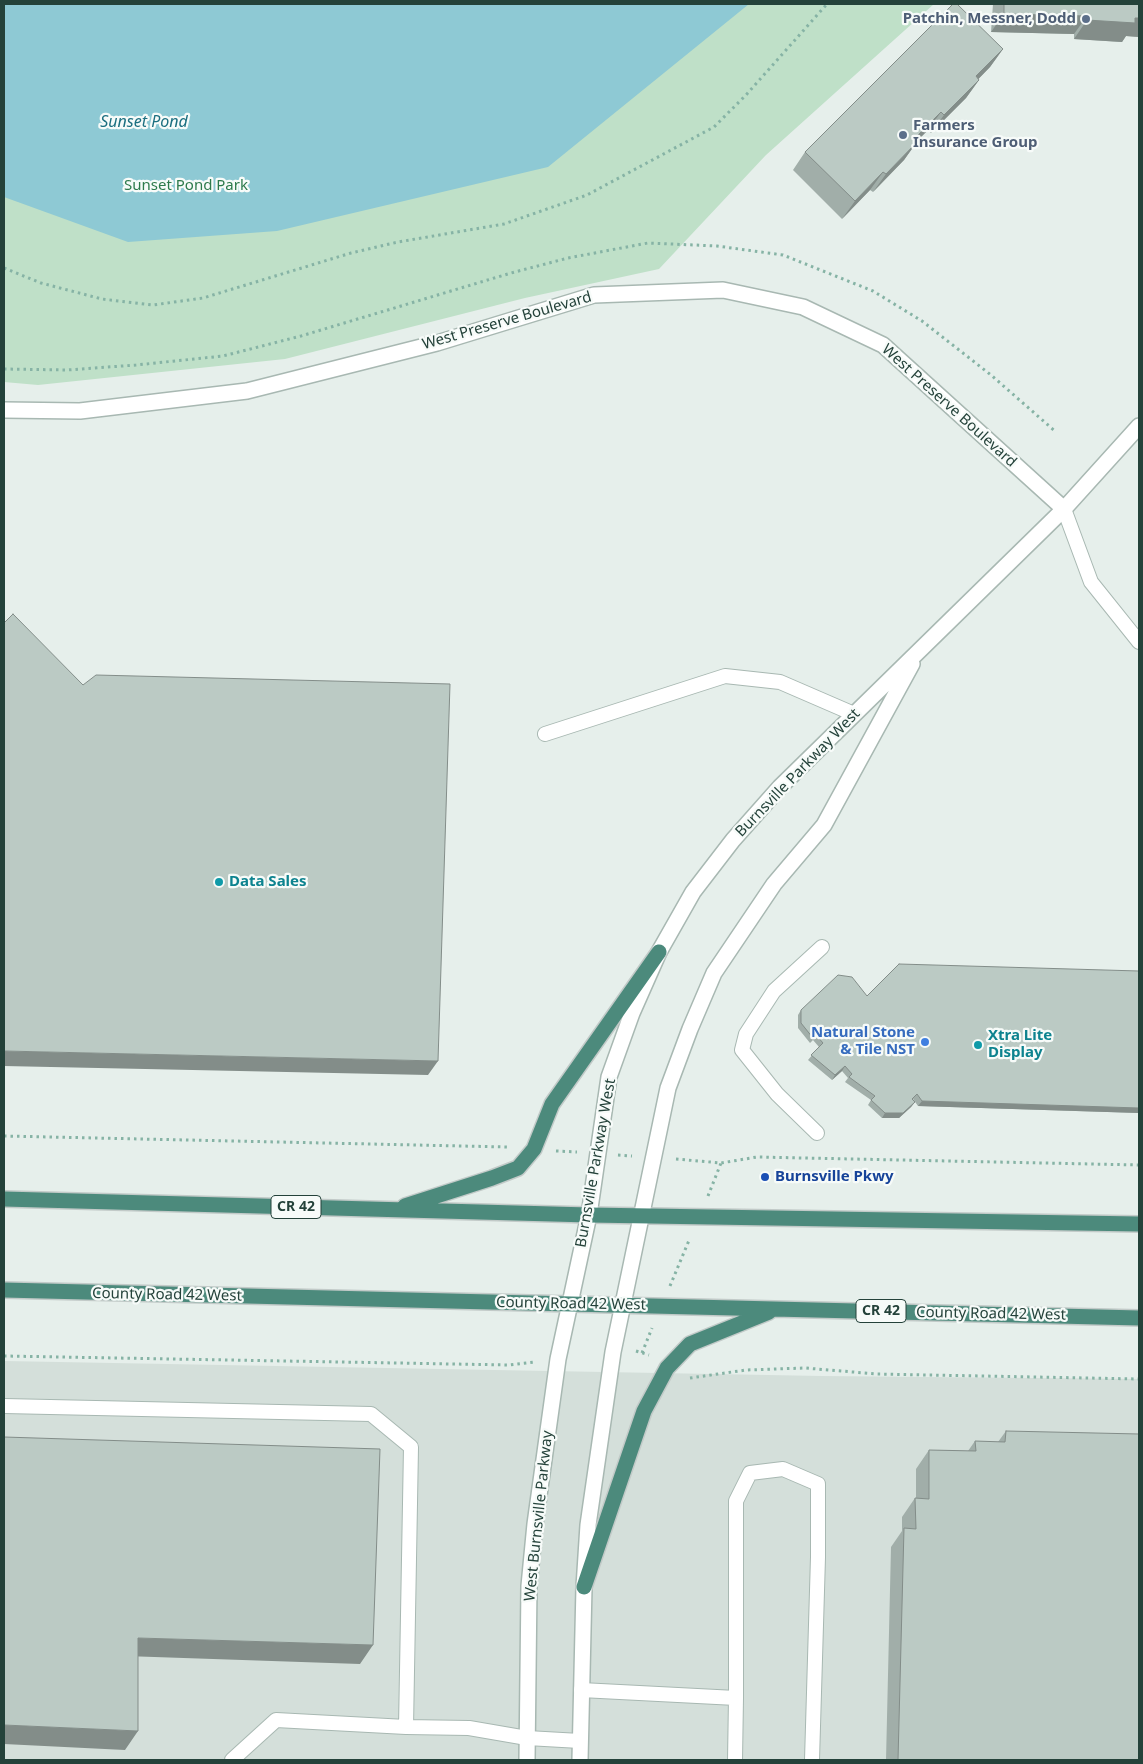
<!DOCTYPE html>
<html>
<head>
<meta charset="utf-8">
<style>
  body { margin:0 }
  #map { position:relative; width:1143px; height:1764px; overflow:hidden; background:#e6efeb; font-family:"Noto Sans",sans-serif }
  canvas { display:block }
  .frame { position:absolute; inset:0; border:5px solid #24423a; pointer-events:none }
</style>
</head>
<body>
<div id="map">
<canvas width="1143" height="1764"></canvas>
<div class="frame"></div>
</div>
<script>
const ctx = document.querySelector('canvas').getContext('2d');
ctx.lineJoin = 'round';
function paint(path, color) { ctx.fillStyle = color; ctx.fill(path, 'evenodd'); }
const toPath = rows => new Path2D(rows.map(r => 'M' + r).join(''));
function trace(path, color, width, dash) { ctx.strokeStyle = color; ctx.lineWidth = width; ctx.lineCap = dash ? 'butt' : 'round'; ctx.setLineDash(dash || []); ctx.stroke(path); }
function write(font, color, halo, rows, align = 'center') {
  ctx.font = font + ' "Noto Sans",sans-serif'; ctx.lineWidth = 4.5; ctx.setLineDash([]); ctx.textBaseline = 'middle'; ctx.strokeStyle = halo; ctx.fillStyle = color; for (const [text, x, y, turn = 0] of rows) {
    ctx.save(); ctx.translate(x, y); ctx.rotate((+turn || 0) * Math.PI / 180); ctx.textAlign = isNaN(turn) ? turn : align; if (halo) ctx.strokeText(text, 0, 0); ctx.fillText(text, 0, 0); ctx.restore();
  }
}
paint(toPath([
  [4,1361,822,1376,1139,1379,1139,1760,4,1760]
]), '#d4dfda');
paint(toPath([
  [4,4,934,4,766,155,659,269,525,298,285,359,38,385,4,382]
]), '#bfe0c8');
paint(toPath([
  [4,4,749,4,548,167,277,231,128,242,4,197]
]), '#8ec9d4');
const service = toPath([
  [1064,509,1091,582,1139,642],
  [545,734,725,676,780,682,854,714],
  [817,1133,777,1094,742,1050,746,1034,774,991,822,947],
  [4,1406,371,1414,411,1447,406,1727,469,1728,527,1738,580,1741],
  [581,1690,736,1698,735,1760],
  [736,1698,736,1501,750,1473,783,1469,818,1484,818,1557,812,1760],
  [232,1760,276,1720,406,1727]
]);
const tertiary = toPath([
  [4,410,80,411,247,391,437,343,594,295,723,290,803,307,883,345,1064,509],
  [527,1760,529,1586,535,1524,558,1359,589,1215,609,1077,632,1013,659,952,693,892,733,840,780,787,1064,509,1139,426],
  [580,1760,584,1587,588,1525,613,1352,668,1088,690,1029,714,973,774,884,824,825,912,664]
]);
const trunk = toPath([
  [4,1199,589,1215,1139,1224],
  [405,1206,492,1178,518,1168,534,1149,552,1104,659,952],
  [4,1290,1139,1318],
  [584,1587,644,1411,667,1368,690,1344,769,1312]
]);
trace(service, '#a8b8b2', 16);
trace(tertiary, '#a8b8b2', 18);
trace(trunk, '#c2cac8', 18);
trace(toPath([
  [4,268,41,283,102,299,153,305,203,298,351,253,398,242,504,224,587,195,714,127,746,95,827,4],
  [4,369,67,370,136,365,223,356,301,336,511,273,568,258,648,243,717,246,783,255,873,291,922,321,991,375,1056,432],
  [4,1136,507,1147],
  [556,1151,577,1152],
  [618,1155,632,1156],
  [676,1159,721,1163,757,1157,1139,1165],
  [708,1196,721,1163],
  [670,1286,690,1238],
  [636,1351,649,1355],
  [642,1353,652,1328],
  [4,1356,509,1365,535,1362],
  [690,1378,746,1370,805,1368,877,1374,1139,1379]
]), '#86b3a5', 3, [2.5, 4]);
trace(service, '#fff', 14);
trace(tertiary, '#fff', 15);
trace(trunk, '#4c8a7c', 15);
paint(toPath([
  [993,4,1139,4,1139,37,1126,36,1122,42,1074,39,1074,34,991,32],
  [1003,49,990,67,978,79,979,80,966,98,931,133,928,130,917,141,904,160,873,192,870,190,842,219,793,170,805,152],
  [1139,971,1139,1113,918,1106,913,1099,912,1099,915,1102,911,1107,899,1118,882,1118,868,1105,871,1100,845,1082,848,1078,842,1071,832,1080,808,1060,819,1047,813,1040,810,1043,798,1028,798,1015,801,1010,867,996],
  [1006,1431,1139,1760,886,1760,891,1547,902,1531,902,1517,915,1498,916,1498,916,1469,929,1450,968,1451,975,1441,998,1442]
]), '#a1aea9');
paint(toPath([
  [1004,14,1087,16,1074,34,991,32],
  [1135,18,1139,18,1139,37,1126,36,1122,42,1074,39,1087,20],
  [1003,49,990,67,963,95,976,76],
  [979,80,966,98,931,133,944,115],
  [941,112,928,130,901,157,914,139],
  [917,142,904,160,873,192,886,174],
  [883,172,870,190,842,219,855,201],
  [4,1051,438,1061,428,1075,4,1066],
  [845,1066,842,1071,832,1080,835,1075],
  [922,1101,1139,1108,1139,1113,918,1106],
  [915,1102,911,1107,899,1118,882,1118,885,1113],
  [138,1638,373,1645,360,1664,125,1656],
  [4,1725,138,1731,125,1750,4,1744]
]), '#838d89');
const building = toPath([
  [953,4,957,4,1003,49,976,76,979,80,944,115,941,112,914,139,917,142,886,174,883,172,855,201,805,152,953,4],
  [1004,4,1139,4,1139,18,1135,18,1135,23,1087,20,1087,16,1004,14,1004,4],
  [13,614,83,685,96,675,450,684,438,1061,4,1051,4,623,13,614],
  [899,964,1139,971,1139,1108,922,1101,917,1094,912,1099,915,1102,903,1113,885,1113,871,1100,875,1096,849,1077,852,1074,845,1066,835,1075,811,1055,823,1043,816,1035,813,1038,801,1023,801,1010,838,975,852,977,867,996,899,964],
  [1006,1431,1139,1434,1139,1760,898,1760,904,1528,916,1529,915,1498,929,1499,929,1450,976,1451,975,1441,1005,1442,1006,1431],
  [4,1437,380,1449,373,1645,138,1638,138,1731,4,1725,4,1437]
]);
paint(building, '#bbcac4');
trace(building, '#838d89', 1);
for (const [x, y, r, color] of [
  [1086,19,5,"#5c6f8a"],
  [903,135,5,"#5c6f8a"],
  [219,882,5,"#0f9aa8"],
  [925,1042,5,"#3f7fe0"],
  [978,1045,5,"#0f9aa8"],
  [765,1177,5,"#1a4fb4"]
]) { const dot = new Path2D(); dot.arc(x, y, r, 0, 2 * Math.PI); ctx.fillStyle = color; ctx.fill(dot); trace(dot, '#f7fbf9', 2); }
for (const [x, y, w] of [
  [296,1207,50],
  [881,1311,50]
]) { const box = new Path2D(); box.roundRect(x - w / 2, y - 11.5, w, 23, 4); ctx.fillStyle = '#f7fbf9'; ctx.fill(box); trace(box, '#24423a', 1); }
write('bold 14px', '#24423a', null, [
  ["CR 42",296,1207],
  ["CR 42",881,1311]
]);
write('bold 15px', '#4e5e75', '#f7fbf9', [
  ["Patchin, Messner, Dodd",1076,19],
  ["Farmers",913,126,"left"],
  ["Insurance Group",913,143,"left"]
], 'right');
write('15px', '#2d7a4b', '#f7fbf9', [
  ["Sunset Pond Park",186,186]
]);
write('15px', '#24423a', '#f7fbf9', [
  ["West Preserve Boulevard",507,321,-16],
  ["West Preserve Boulevard",949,406,42],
  ["Burnsville Parkway West",798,773,-46],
  ["Burnsville Parkway West",596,1163,-80],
  ["County Road 42 West",167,1295,1],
  ["County Road 42 West",571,1304,1],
  ["County Road 42 West",991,1314,1],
  ["West Burnsville Parkway",539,1516,-84]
]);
write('bold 15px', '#0d838f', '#f7fbf9', [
  ["Data Sales",229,882],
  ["Xtra Lite",988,1036],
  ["Display",988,1053]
], 'left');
write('bold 15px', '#366cbe', '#f7fbf9', [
  ["Natural Stone",915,1033],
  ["& Tile NST",915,1050]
], 'right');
write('bold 15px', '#164399', '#f7fbf9', [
  ["Burnsville Pkwy",775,1177]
], 'left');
write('italic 16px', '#1c6f80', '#f7fbf9', [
  ["Sunset Pond",144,122]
]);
</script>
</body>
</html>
